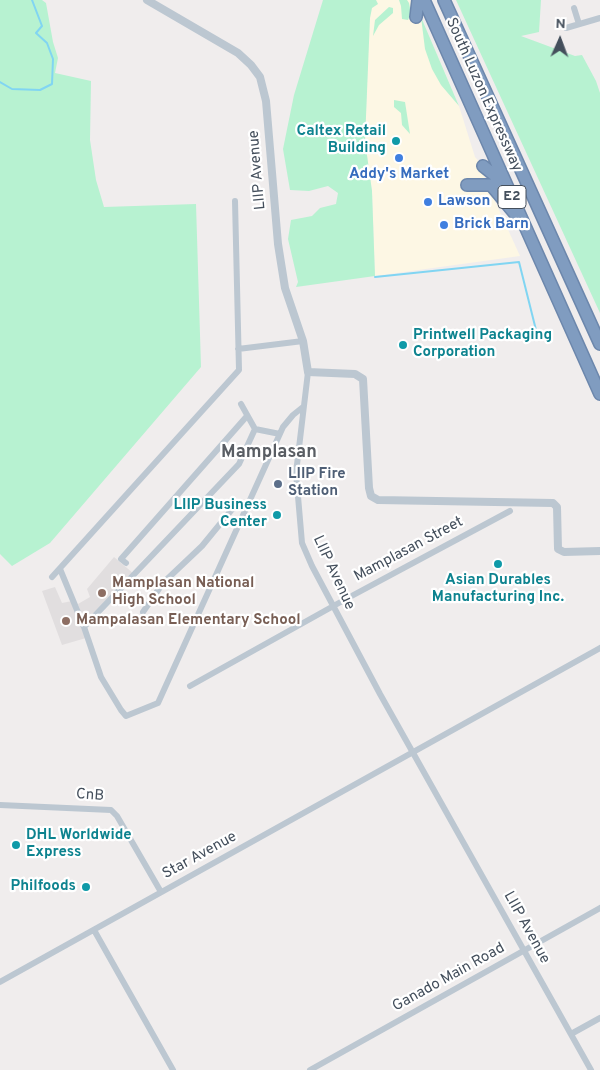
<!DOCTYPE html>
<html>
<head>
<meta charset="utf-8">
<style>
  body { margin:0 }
  #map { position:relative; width:600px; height:1070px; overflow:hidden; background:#f0eded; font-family:Overpass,sans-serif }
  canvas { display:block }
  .north { position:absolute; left:535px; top:15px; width:50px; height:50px; -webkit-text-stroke:4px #fff; paint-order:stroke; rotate:2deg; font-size:14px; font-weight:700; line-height:20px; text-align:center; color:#444f5c }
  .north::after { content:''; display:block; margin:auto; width:18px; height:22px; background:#444f5c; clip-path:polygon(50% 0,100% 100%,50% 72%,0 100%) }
</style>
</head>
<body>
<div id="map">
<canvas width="600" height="1070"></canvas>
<div class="north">N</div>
</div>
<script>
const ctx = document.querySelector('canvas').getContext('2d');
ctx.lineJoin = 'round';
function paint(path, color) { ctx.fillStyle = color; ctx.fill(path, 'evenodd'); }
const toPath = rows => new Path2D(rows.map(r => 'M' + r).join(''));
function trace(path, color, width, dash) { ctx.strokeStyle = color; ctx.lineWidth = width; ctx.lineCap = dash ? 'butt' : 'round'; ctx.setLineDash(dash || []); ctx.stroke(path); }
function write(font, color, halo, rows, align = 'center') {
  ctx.font = font + ' Overpass,sans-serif'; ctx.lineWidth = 4.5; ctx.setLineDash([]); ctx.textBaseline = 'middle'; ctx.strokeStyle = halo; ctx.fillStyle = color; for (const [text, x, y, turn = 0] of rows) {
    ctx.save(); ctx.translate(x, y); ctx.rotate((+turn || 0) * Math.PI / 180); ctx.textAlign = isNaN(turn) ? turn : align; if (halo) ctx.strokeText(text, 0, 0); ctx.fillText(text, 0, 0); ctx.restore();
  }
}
paint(toPath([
  [370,0,410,0,421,17,459,106,475,157,483,166,485,179,520,256,375,276,372,191,365,141]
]), '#fdf7e4');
paint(toPath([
  [114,557,134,574,85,624,78,604,90,597,87,589],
  [55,587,62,603,72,601,86,638,62,645,42,591]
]), '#e1dedf');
paint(toPath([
  [0,0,42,0,46,3,53,42,58,58,55,73,91,81,90,140,96,180,104,207,196,204,201,367,50,543,12,566,0,554],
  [323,0,376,0,378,4,372,8,370,18,365,141,372,191,375,276,296,287,298,282,288,239,291,220,312,216,320,208,336,204,338,193,328,186,309,191,290,190,283,149,294,95],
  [399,0,407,0,409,3,411,13,408,20,402,19,401,6],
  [456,0,541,0,539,32,521,36,575,56,582,55,596,81,600,93,600,313],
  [389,7,393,8,393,13,379,25,373,36,375,20],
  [421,17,459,106,441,85,432,69,425,49],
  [394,100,405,102,410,134,402,125,401,113,394,107]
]), '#b7f2d1');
trace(toPath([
  [0,82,12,89,40,90,52,84,53,59,47,43,36,33,42,26,32,0],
  [375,277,519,262,538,338,551,337]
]), '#81d5f2', 2);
const motorway = toPath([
  [424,0,600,394],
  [444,0,600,344],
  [416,17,418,0],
  [483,166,503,182],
  [467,185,491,185,516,215]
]);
trace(motorway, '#6c87ac', 14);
trace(toPath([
  [574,8,579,24],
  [566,28,600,18],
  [238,349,303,341],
  [308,372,296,473,302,543,312,566,380,694,591,1070],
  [241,404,255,429],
  [255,429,280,434],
  [126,563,121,559,247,416],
  [60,569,84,627,101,677,121,710,126,716,158,703,283,427,293,415,303,407],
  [52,577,239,370,235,201],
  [143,612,163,583,202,546,238,502,249,506],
  [84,627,239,464,255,429],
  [190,686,346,599,510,511],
  [0,805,111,810,117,816,161,892],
  [94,930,173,1070],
  [0,982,600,648],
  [571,1034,600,1018],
  [310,1070,600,908]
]), '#bcc7d1', 6);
trace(toPath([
  [147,0,238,53,251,65,260,77,266,101,278,244,285,288,303,341,308,372,355,374,363,379,369,488,371,496,378,500,553,503,557,507,558,549,564,552,600,551]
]), '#bcc7d1', 8);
trace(motorway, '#809cc0', 11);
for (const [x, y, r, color] of [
  [396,141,5,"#0f9aa8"],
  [399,158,5,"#3f7fe0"],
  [428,202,5,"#3f7fe0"],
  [444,225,5,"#3f7fe0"],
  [403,345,5,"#0f9aa8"],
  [278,484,5,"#5c6f8a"],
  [277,515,5,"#0f9aa8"],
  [498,564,5,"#0f9aa8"],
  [102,593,5,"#8d6e63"],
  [66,621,5,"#8d6e63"],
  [16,845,5,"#0f9aa8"],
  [86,887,5,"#0f9aa8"]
]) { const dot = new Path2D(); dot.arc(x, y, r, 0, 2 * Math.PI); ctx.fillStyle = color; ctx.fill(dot); trace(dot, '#fff', 2); }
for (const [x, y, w] of [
  [512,197,28]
]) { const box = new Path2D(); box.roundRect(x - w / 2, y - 11.5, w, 23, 4); ctx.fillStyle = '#fff'; ctx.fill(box); trace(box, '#444f5c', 1); }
write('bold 14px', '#444f5c', null, [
  ["E2",512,197]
]);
write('15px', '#444f5c', '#fff', [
  ["South Luzon Expressway",483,95,66],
  ["LIIP Avenue",258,170,-95],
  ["Mamplasan Street",409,550,-28],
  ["LIIP Avenue",333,573,65],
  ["CnB",90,796,4],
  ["Star Avenue",200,856,-29],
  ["LIIP Avenue",526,928,61],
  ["Ganado Main Road",449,978,-29]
]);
write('bold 15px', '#0d838f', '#fff', [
  ["Caltex Retail",386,132],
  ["Building",386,149],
  ["Printwell Packaging",413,336,"left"],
  ["Corporation",413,353,"left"],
  ["LIIP Business",267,506],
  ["Center",267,523],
  ["Asian Durables",498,581,"center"],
  ["Manufacturing Inc.",498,598,"center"],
  ["DHL Worldwide",26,836,"left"],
  ["Express",26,853,"left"],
  ["Philfoods",76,887]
], 'right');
write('bold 15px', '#366cbe', '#fff', [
  ["Addy's Market",399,175,"center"],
  ["Lawson",438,202],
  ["Brick Barn",454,225]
], 'left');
write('bold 15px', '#4e5e75', '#fff', [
  ["LIIP Fire",288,475],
  ["Station",288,492]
], 'left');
write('bold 15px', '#785e54', '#fff', [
  ["Mamplasan National",112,584],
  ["High School",112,601],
  ["Mampalasan Elementary School",76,621]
], 'left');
write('bold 18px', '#595d63', '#fff', [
  ["Mamplasan",269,453]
]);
</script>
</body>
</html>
